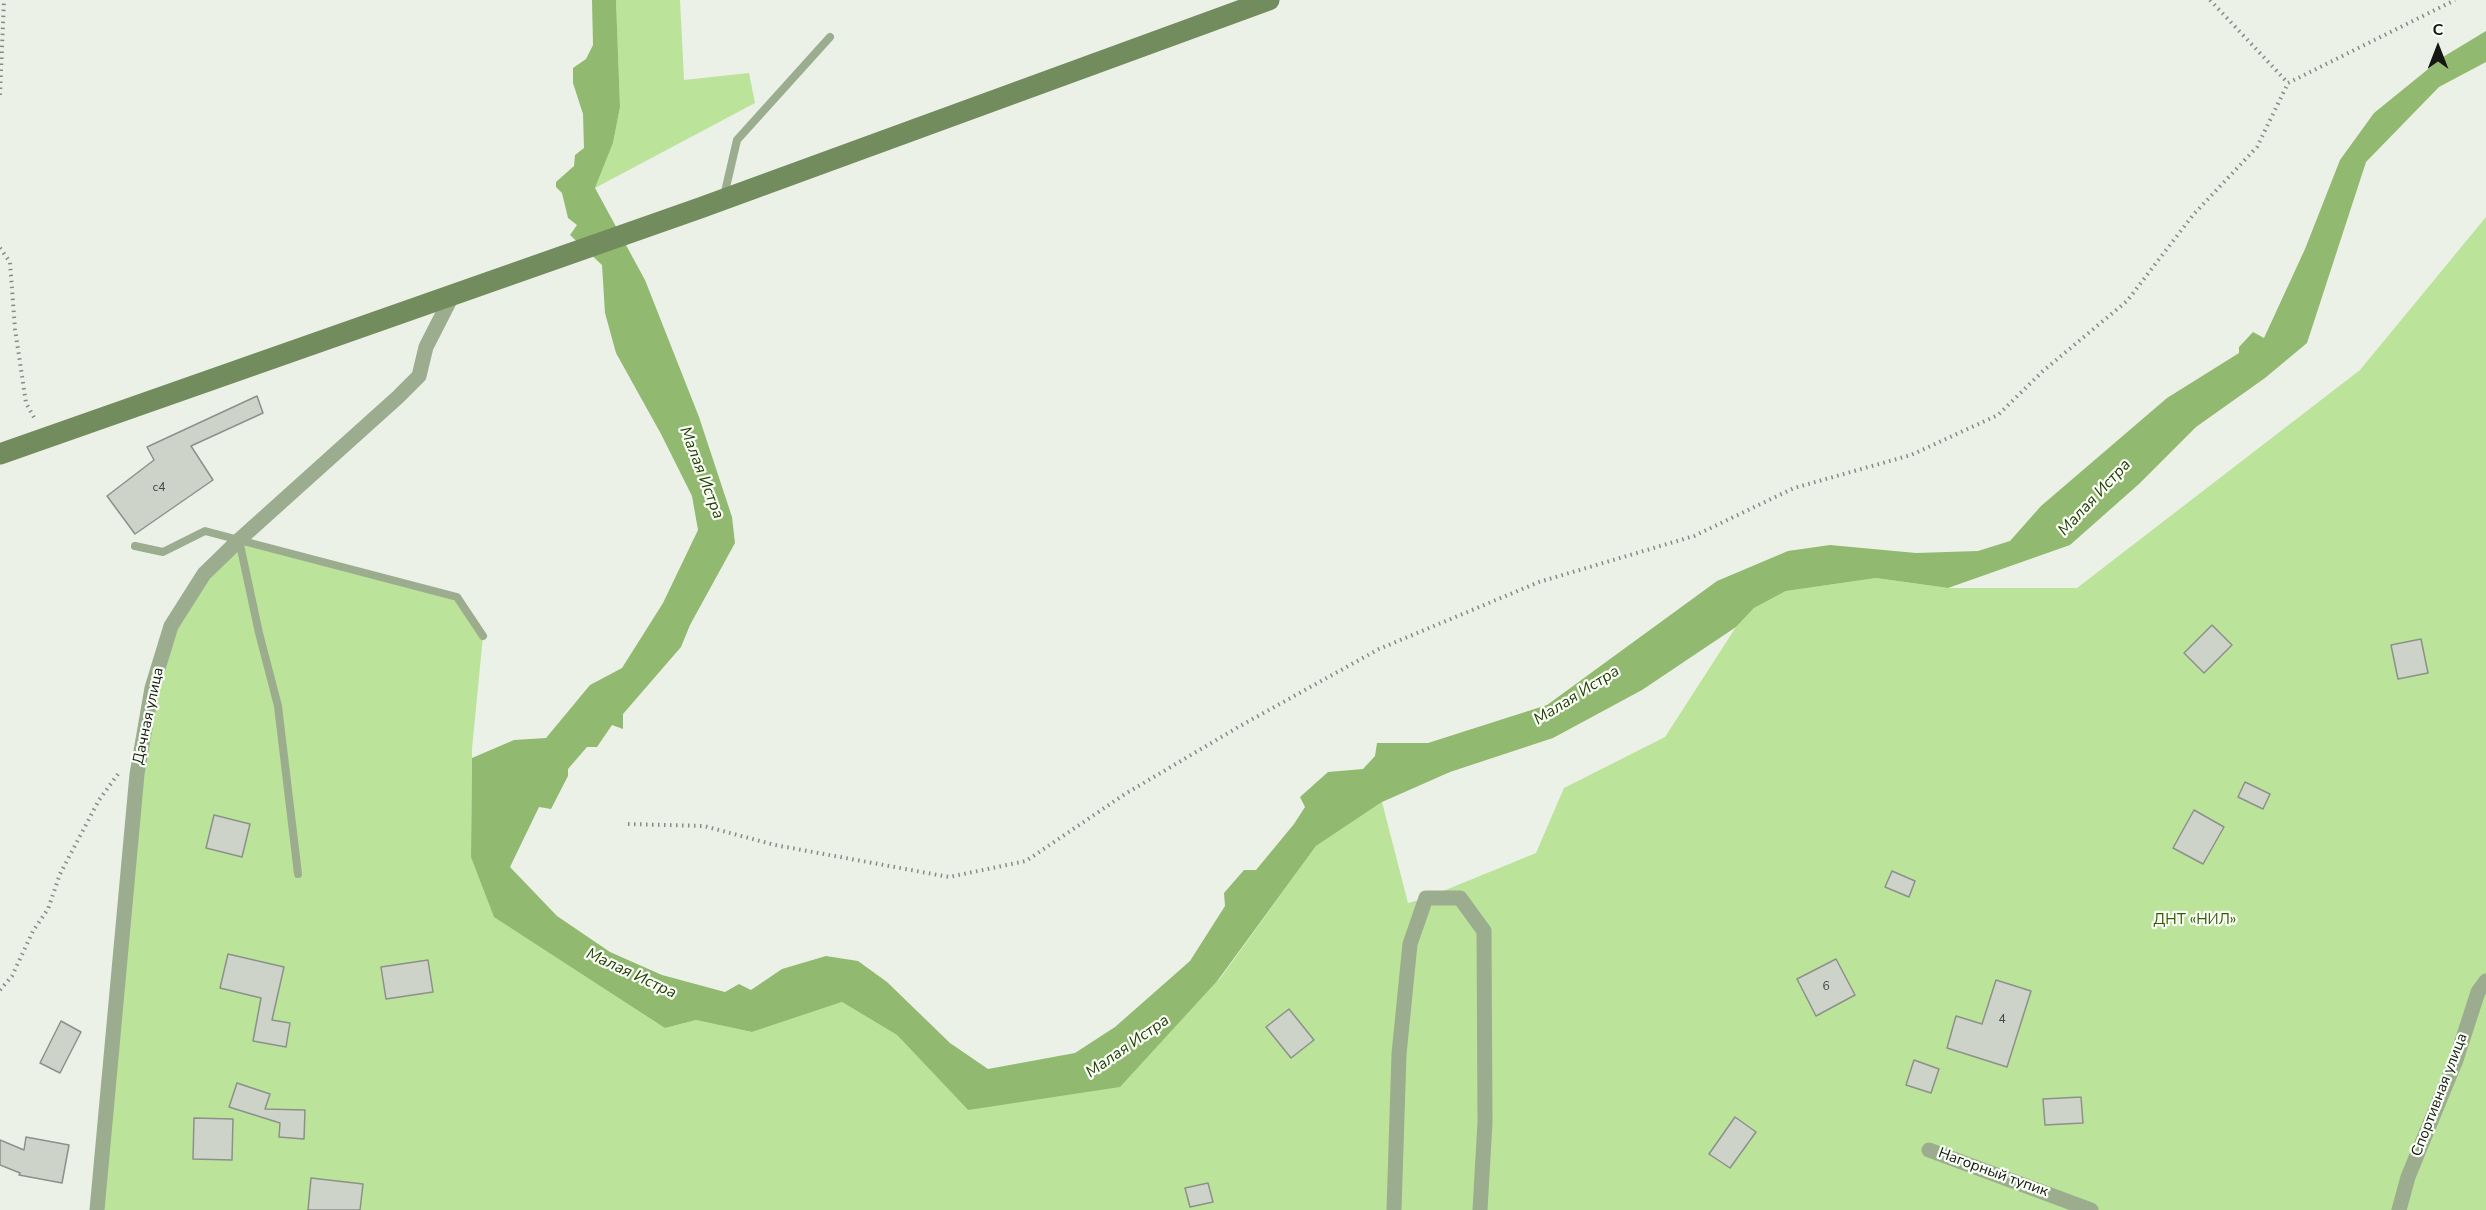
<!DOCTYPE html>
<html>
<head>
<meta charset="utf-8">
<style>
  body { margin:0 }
  #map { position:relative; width:2486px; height:1210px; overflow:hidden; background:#ebf1e7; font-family:"Nunito Sans",sans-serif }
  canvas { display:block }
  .north { position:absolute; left:2408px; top:18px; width:60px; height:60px; -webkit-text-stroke:4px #f9fef4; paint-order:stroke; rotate:0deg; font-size:16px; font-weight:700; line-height:24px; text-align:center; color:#151714 }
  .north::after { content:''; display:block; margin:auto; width:21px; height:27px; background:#151714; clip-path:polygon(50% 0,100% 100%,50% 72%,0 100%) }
</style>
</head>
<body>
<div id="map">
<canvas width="2486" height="1210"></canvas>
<div class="north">С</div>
</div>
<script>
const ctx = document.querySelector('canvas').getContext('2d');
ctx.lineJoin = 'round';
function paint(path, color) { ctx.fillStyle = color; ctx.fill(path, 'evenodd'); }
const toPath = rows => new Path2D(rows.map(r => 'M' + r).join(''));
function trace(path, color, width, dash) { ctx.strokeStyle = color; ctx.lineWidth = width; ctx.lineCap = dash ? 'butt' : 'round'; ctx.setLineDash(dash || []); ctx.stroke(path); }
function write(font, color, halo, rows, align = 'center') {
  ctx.font = font + ' "Nunito Sans",sans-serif'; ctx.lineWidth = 4.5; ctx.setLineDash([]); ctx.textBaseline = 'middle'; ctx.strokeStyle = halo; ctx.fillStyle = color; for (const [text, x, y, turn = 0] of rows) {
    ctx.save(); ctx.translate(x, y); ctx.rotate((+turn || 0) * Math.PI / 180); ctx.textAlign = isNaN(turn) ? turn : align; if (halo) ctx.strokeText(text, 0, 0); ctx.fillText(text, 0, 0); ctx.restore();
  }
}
paint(toPath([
  [616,0,680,0,684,80,749,73,755,103,595,188,613,143,620,107],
  [2486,217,2486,1210,97,1210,137,774,171,626,239,540,457,597,483,636,472,749,471,857,665,1028,696,1020,752,1032,842,1002,897,1035,968,1110,1219,980,1316,846,1382,802,1408,903,1426,898,1536,853,1564,788,1665,737,1736,627,1754,608,1786,591,1876,578,1948,588,2077,588,2360,370]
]), '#bbe39a');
paint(toPath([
  [592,0,616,0,620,107,613,143,595,188,645,280,699,417,732,517,735,543,690,625,681,647,623,714,623,729,612,725,597,747,587,747,568,769,568,776,551,809,539,807,510,867,557,916,610,952,662,975,725,992,739,984,751,990,782,969,826,956,858,961,887,982,950,1043,988,1069,1075,1053,1115,1027,1190,961,1225,906,1224,893,1244,870,1256,870,1294,824,1305,807,1300,797,1328,772,1363,769,1375,756,1377,743,1428,743,1547,705,1717,581,1788,551,1830,545,1916,553,1978,551,2010,541,2041,506,2167,398,2239,353,2239,347,2253,332,2264,338,2305,249,2340,160,2374,113,2443,57,2486,31,2486,62,2439,87,2366,162,2307,343,2265,378,2196,427,2139,484,2070,545,1948,588,1876,578,1786,591,1754,608,1736,627,1642,690,1553,738,1450,772,1382,802,1316,846,1218,980,1120,1087,968,1110,897,1035,842,1002,752,1032,696,1020,665,1028,494,917,471,857,472,758,514,740,546,738,590,685,622,668,663,603,698,530,692,496,661,434,616,353,605,313,602,265,570,235,577,225,568,218,562,193,556,187,556,182,574,166,575,155,584,148,583,114,573,83,573,68,586,59,593,45]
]), '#92b970');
const building = toPath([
  [257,396,263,413,191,446,213,480,135,534,107,496,154,460,147,447,257,396],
  [2212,625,2232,645,2204,673,2184,653,2212,625],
  [2421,639,2428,673,2398,679,2391,645,2421,639],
  [2245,782,2270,794,2263,809,2238,797,2245,782],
  [2194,810,2224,827,2203,864,2173,848,2194,810],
  [214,815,250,824,242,857,206,848,214,815],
  [1892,871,1915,881,1909,897,1885,887,1892,871],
  [228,954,284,967,272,1020,290,1023,286,1047,253,1041,261,998,220,988,228,954],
  [1836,959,1855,995,1816,1016,1797,979,1836,959],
  [428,960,433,992,386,999,381,967,428,960],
  [1996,980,2031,991,2007,1067,1947,1048,1956,1016,1982,1024,1996,980],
  [1289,1009,1314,1040,1291,1058,1266,1027,1289,1009],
  [61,1021,81,1032,60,1073,40,1063,61,1021],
  [1914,1060,1939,1069,1931,1093,1906,1085,1914,1060],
  [237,1083,270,1094,265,1109,305,1110,304,1139,279,1137,280,1123,229,1107,237,1083],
  [2081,1097,2083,1123,2045,1125,2043,1099,2081,1097],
  [1735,1117,1756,1132,1730,1168,1709,1154,1735,1117],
  [194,1118,233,1119,232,1160,193,1159,194,1118],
  [26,1137,69,1145,62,1183,19,1175,20,1173,0,1165,0,1140,24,1150,26,1137],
  [311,1178,363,1184,360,1210,308,1210,311,1178],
  [1208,1183,1213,1202,1190,1207,1185,1188,1208,1183]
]);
paint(building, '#cdd3c9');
trace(building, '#8c9189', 1.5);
trace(toPath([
  [2210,0,2288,83,2455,0],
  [0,95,4,0],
  [0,248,10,262,15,329,26,403,36,421],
  [628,824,704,826,775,845,949,877,1026,861,1125,794,1240,726,1379,649,1539,582,1694,536,1794,488,1911,455,1998,415,2043,371,2127,301,2193,215,2257,147,2288,83],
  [0,990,12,976,33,931,48,909,60,874,99,800,118,774,122,774]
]), '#878b84', 4, [1.5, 4.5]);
trace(toPath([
  [724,196,737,140,830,37],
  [135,546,163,552,205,531,239,540],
  [298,874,278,706,259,633,239,540,457,597,483,636]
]), '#9bad8e', 8);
trace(toPath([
  [1929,1150,2091,1210],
  [97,1210,137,774,152,688,171,626,204,574,239,540,398,397,419,376,426,347,452,296],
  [1394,1210,1399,1054,1410,944,1426,898,1460,898,1484,931,1485,1122,1480,1210],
  [2399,1210,2408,1177,2456,1060,2478,992,2486,981]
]), '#9bad8e', 15);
trace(toPath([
  [0,454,700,208,1269,0]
]), '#738c5e', 21);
write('12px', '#434641', null, [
  ["с4",159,488],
  ["6",1826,987],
  ["4",2002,1020]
]);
write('15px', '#151714', '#f9fef4', [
  ["Дачная улица",149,716,-78],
  ["Спортивная улица",2440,1095,-69],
  ["Нагорный тупик",1993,1173,20]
]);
write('15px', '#365808', '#f9fef4', [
  ["ДНТ «НИЛ»",2195,920]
]);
write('italic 16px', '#253d08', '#f9fef4', [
  ["Малая Истра",701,473,69],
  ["Малая Истра",2095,498,-47],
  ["Малая Истра",1577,696,-32],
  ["Малая Истра",631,974,25],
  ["Малая Истра",1128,1047,-35]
]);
</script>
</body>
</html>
